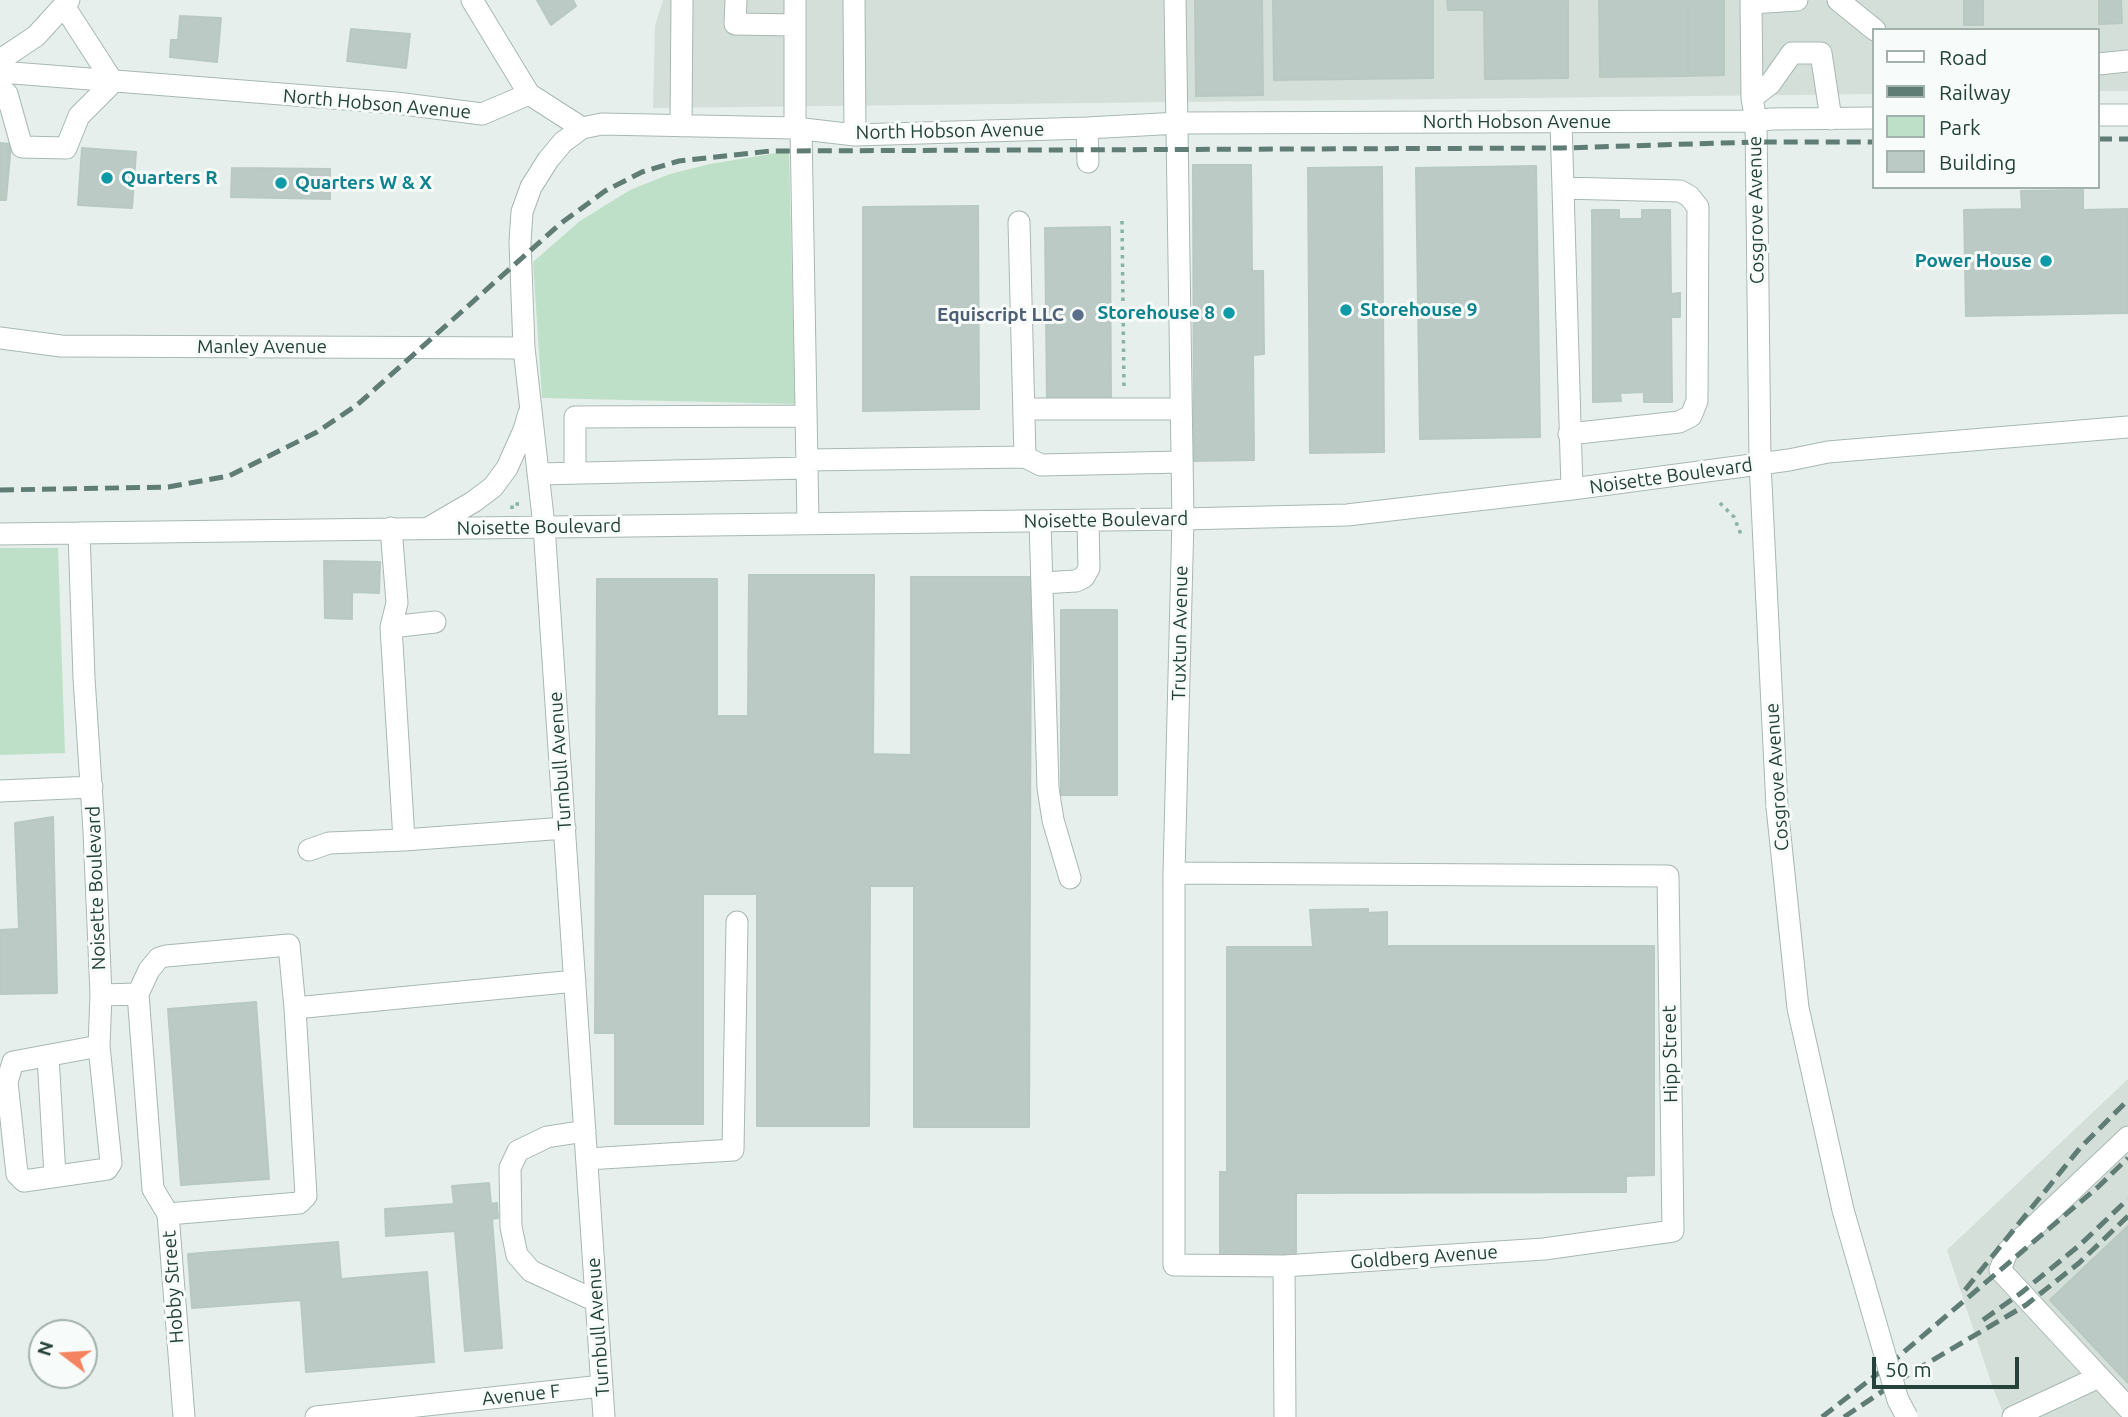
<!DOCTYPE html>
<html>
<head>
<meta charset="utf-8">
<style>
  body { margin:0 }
  #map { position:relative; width:2128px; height:1417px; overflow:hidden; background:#e6efeb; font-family:Ubuntu,sans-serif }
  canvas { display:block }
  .legend { position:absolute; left:1872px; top:28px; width:228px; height:161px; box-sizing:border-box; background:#f7fbf9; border:2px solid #a3b1ad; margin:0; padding:9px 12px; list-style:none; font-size:21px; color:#24423a }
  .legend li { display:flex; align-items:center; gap:14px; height:35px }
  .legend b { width:35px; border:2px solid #a3b1ad }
  .north { position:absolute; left:28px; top:1319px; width:70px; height:70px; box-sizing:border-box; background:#f7fbf9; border:2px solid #a3b1ad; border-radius:50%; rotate:287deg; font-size:19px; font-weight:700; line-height:28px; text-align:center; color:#24423a }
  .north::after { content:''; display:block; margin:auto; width:24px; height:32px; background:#f4845f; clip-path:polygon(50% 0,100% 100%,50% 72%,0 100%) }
  .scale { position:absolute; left:1872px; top:1357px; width:147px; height:32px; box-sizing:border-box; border:4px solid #24423a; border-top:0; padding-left:9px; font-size:21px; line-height:24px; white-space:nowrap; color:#24423a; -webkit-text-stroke:5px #f7fbf9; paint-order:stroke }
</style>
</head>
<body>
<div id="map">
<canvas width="2128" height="1417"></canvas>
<ul class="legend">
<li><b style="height:9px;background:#fff"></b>Road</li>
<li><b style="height:9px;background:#5f7d75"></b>Railway</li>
<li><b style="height:19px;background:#bfe0c8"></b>Park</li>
<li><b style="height:19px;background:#bbcac4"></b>Building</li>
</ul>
<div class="north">N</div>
<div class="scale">50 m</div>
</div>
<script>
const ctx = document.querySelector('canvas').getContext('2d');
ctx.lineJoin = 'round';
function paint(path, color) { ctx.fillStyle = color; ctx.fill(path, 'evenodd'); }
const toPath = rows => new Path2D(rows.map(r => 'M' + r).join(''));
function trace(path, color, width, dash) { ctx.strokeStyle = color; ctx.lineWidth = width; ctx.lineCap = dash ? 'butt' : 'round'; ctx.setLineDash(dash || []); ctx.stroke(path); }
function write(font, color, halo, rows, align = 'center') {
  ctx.font = font + ' Ubuntu,sans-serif'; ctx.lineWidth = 6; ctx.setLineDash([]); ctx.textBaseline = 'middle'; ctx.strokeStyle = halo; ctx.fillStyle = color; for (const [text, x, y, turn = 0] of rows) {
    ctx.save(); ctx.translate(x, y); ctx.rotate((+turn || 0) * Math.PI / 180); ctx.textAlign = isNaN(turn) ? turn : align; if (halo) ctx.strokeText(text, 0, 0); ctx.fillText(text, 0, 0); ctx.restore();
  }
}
paint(toPath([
  [663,0,2128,0,2128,91,2098,91,2098,30,1874,30,1874,94,653,108,655,26],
  [2128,1079,2128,1417,2005,1417,1993,1388,1947,1250]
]), '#d4dfda');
paint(toPath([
  [789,151,795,404,542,398,533,262,580,221,630,190,670,174,710,164],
  [0,548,58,548,65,753,0,755]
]), '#bfe0c8');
const building = toPath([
  [537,0,573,0,576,6,551,25,537,0],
  [1195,0,1262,0,1263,95,1196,96,1195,0],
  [1273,0,1433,0,1433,78,1274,80,1273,0],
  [1447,0,1568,0,1568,78,1485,79,1484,10,1448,10,1447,0],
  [1599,0,1688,0,1688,76,1600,77,1599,0],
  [1688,0,1724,0,1724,75,1688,76,1688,0],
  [1964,0,1983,0,1983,25,1964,25,1964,0],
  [2099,0,2121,0,2122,23,2099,24,2099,0],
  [180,16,221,18,217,62,170,57,171,40,178,40,180,16],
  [351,29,410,34,406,68,347,61,351,29],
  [0,143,11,144,6,200,0,200,0,143],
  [82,148,136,152,132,208,78,205,82,148],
  [1193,165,1251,165,1252,271,1263,271,1264,354,1253,355,1254,460,1194,461,1193,165],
  [1536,166,1540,437,1420,439,1416,168,1536,166],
  [1382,167,1384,452,1310,453,1308,168,1382,167],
  [232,168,330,169,330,199,231,197,232,168],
  [2083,190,2083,210,2128,209,2128,313,1966,316,1964,210,2022,209,2021,191,2083,190],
  [978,206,979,409,863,411,863,207,978,206],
  [1592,210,1619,210,1619,219,1642,219,1642,210,1670,210,1671,294,1680,293,1680,317,1671,317,1672,402,1644,402,1644,392,1620,393,1621,401,1593,402,1592,210],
  [1110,227,1111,402,1047,402,1045,228,1110,227],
  [324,561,380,562,379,593,352,592,352,619,325,618,324,561],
  [749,575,874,575,873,754,911,755,911,577,1031,577,1029,1127,914,1127,914,886,870,886,869,1126,757,1126,757,894,703,894,703,1124,615,1124,615,1033,595,1033,597,579,717,579,717,716,748,716,749,575],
  [1061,610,1117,610,1117,795,1061,795,1061,610],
  [53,817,57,993,0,994,0,930,19,929,15,823,53,817],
  [1368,909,1368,913,1387,912,1387,946,1654,946,1654,1175,1626,1176,1626,1192,1296,1193,1296,1255,1220,1255,1220,1172,1227,1172,1227,947,1313,947,1310,910,1368,909],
  [256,1002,269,1179,181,1185,168,1009,256,1002],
  [489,1183,491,1204,497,1203,498,1218,492,1219,502,1348,465,1351,455,1231,386,1236,385,1209,454,1204,452,1186,489,1183],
  [2128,1226,2128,1383,2050,1300,2128,1226],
  [338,1242,341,1279,427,1272,434,1362,306,1372,301,1300,192,1308,188,1254,338,1242]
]);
paint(building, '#bbcac4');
trace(building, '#b8c9c2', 2);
const minor = toPath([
  [472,0,529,94],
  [736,0,735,24,795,25],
  [795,0,795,128],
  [854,0,855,135],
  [1751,0,1752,98,1756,121,1760,463,1777,807],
  [1838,0,1875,30],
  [1751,3,1797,0],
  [0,60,36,36,69,0],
  [2098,64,2128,61],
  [0,72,396,103,482,114,529,94,582,128,602,124,795,128,855,135,1087,128,1179,123,1756,121,1771,119,1874,118],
  [0,87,7,94,22,147,66,148,79,116,113,82,64,6],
  [1752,98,1770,84,1792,53,1821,53,1831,119],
  [2098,115,2128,115],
  [1561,122,1572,489],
  [681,126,682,0],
  [582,128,563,142,548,160,531,187,522,212,520,242,524,348,544,526,604,1417],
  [801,128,808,523],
  [1087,128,1088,162],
  [1563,188,1680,191,1689,196,1698,207,1697,401,1691,416,1679,422,1569,434],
  [1019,222,1025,457,1041,465,1182,462],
  [0,338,61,346,524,348],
  [1024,409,1181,409],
  [807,460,1025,457],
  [575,473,575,417,806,416],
  [538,474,807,468],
  [1040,521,1048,788,1053,820,1070,878],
  [430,527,473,502,493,487,507,468,524,430,529,413],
  [391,528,397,603,391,627,404,840,565,828],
  [79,533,84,678,94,831,101,995,138,994],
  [0,534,1183,519,1347,515,1572,489,1789,460,1828,452,2128,427],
  [1042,583,1076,581,1084,577,1089,568,1088,520],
  [391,627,435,622],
  [0,791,92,787],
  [309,850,329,843,404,840],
  [1174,873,1668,876,1673,1231,1544,1249,1284,1266,1174,1265,1174,873,1183,519,1175,0],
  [295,1008,575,981],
  [99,1046,111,1163,107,1169,24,1181,17,1174,7,1082,13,1062,99,1046,101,995],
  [48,1056,55,1176],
  [585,1131,547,1137,518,1151,510,1168,511,1227,517,1255,531,1271,596,1301],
  [2128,1137,2007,1252,2000,1270,2128,1408],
  [587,1159,733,1150,737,922],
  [168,1214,299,1203,306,1196,295,1008,289,945,166,956,159,958,149,970,138,994,153,1189,168,1214,184,1417],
  [1284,1266,1285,1417],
  [316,1417,602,1386],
  [2013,1417,2099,1377]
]);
trace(minor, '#a8b8b2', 23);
trace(toPath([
  [1122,221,1124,389],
  [1117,313,1161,313],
  [1720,503,1734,517,1742,537],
  [512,509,512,504,524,504]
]), '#86b3a5', 3.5, [3.5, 5]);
trace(minor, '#fff', 21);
trace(toPath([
  [2098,139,2128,139],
  [0,490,168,487,229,476,317,432,357,405,560,224,605,191,642,172,679,161,770,151,1562,148,1755,142,1874,142],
  [1965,1290,2080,1148,2128,1100],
  [1983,1320,2021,1293,2081,1244,2128,1199],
  [1822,1417,1885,1368,2098,1187,2128,1158],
  [1844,1417,1904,1377,2026,1305,2079,1263,2128,1216]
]), '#5f7d75', 5, [14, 7]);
const minorBridge = toPath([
  [1777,807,1798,1008,1843,1210,1898,1400,1907,1417]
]);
trace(minorBridge, '#a8b8b2', 23, []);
trace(minorBridge, '#fff', 21);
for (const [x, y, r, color] of [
  [107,178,7,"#0f9aa8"],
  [281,183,7,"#0f9aa8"],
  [2046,261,7,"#0f9aa8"],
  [1346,310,7,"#0f9aa8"],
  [1229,313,7,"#0f9aa8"],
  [1078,315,7,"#5c6f8a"]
]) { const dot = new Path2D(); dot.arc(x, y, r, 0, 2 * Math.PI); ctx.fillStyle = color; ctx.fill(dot); trace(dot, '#f7fbf9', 2.5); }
write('19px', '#24423a', '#f7fbf9', [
  ["North Hobson Avenue",377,104,5],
  ["North Hobson Avenue",1517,122],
  ["North Hobson Avenue",950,131,-1],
  ["Cosgrove Avenue",1756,210,-91],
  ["Manley Avenue",262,347],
  ["Noisette Boulevard",1671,476,-8],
  ["Noisette Boulevard",1106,520,-1],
  ["Noisette Boulevard",539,527,-1],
  ["Truxtun Avenue",1180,633,-89],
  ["Turnbull Avenue",560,761,-94],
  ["Cosgrove Avenue",1777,777,-94],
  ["Noisette Boulevard",96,888,-92],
  ["Hipp Street",1670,1054,-91],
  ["Goldberg Avenue",1424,1257,-4],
  ["Hobby Street",173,1287,-94],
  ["Turnbull Avenue",598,1327,-94],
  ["Avenue F",521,1395,-6]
]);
write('bold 19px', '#0d838f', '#f7fbf9', [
  ["Quarters R",121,178],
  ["Quarters W & X",295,183],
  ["Power House",2032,261,"right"],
  ["Storehouse 9",1360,310],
  ["Storehouse 8",1215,313,"right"]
], 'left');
write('bold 19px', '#4e5e75', '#f7fbf9', [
  ["Equiscript LLC",1064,315]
], 'right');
</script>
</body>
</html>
